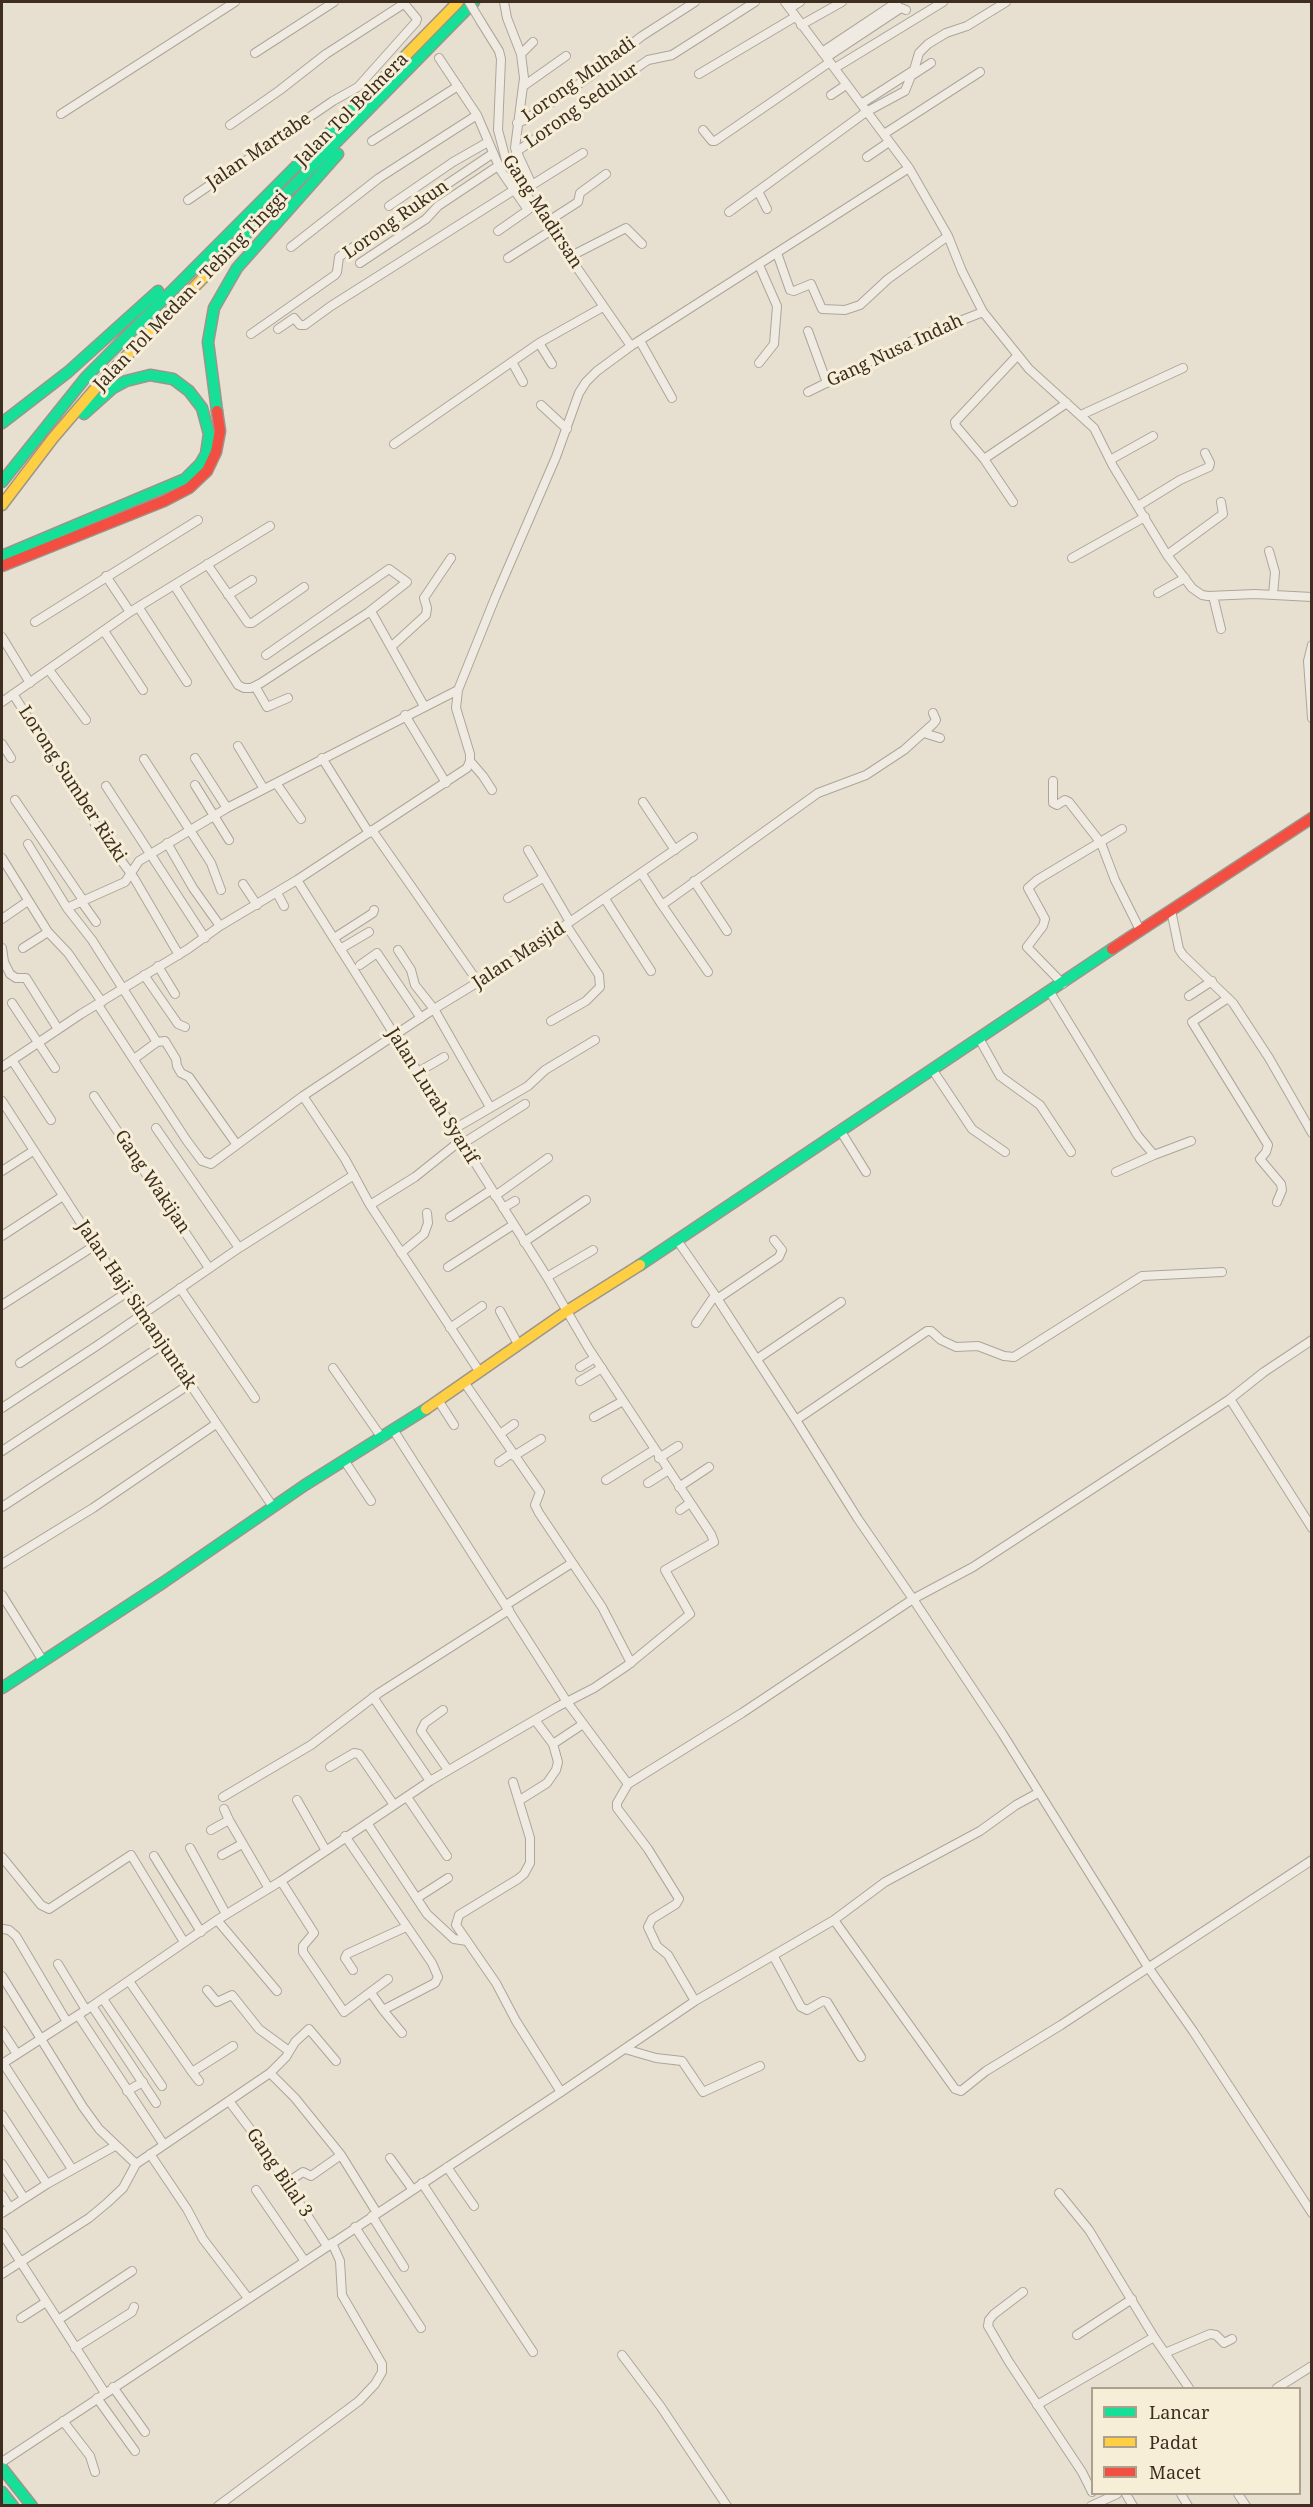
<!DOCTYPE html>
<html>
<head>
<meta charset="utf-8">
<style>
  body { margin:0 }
  #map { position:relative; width:1313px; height:2507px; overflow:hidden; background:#e7e0d1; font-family:"Noto Serif",serif }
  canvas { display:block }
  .frame { position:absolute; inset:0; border:3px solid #3d2e20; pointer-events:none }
  .legend { position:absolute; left:1091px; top:2387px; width:210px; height:108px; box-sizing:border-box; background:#f7eed8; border:2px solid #ada18e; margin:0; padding:8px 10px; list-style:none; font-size:18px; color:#3d2e20 }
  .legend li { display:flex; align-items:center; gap:12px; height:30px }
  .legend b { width:30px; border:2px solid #ada18e }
</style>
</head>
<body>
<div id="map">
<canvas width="1313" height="2507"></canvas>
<div class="frame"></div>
<ul class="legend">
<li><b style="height:8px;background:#16e098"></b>Lancar</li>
<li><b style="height:8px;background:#ffcf43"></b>Padat</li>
<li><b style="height:8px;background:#f24e42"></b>Macet</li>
</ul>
</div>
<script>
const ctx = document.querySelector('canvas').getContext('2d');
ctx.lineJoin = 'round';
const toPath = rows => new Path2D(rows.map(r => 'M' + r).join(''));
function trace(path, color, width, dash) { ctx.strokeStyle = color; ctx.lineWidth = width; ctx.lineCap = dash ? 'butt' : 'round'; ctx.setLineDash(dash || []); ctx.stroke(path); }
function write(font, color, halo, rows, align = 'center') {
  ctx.font = font + ' "Noto Serif",serif'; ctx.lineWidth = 6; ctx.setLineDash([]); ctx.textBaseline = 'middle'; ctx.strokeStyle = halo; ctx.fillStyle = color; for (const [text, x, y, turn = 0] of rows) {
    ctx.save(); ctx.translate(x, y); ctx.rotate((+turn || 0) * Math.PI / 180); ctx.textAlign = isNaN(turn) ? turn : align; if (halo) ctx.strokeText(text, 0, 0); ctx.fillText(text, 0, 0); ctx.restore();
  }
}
const street = toPath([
  [504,2,507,18,521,54,524,78,515,148,532,185,524,191],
  [785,2,909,168,948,236,962,271,983,312,1029,369,1094,428,1113,466,1167,555,1192,588,1202,595,1208,596,1255,594,1312,597],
  [790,8,800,2],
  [481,22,499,51,501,59,498,130,506,160,524,191,631,346],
  [801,25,842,2],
  [822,52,897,2],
  [255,53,334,2],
  [521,54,533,42],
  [827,57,901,8,906,10],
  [439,58,477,115,501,171,528,210,498,231],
  [835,68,943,2],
  [699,74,795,17],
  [525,85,566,56],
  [831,95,846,85],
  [861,104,914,70,919,53,928,44,946,33,967,26,1006,2],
  [61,114,235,2],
  [517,123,525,120,592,75,642,36,695,2],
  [230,125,280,90,326,54,405,3],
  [703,130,712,141,715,141,830,62],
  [884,134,980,72],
  [372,141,458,86],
  [516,152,648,60,672,55,755,2],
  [867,157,889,142],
  [532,185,583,153],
  [188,200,333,101,358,87,416,22,417,19,403,2],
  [389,206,453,162,488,142],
  [767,209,758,191,866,112,905,91,911,76,931,63],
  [729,212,758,191],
  [547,222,578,202,580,193,606,174],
  [291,247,379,178,477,115],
  [777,253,790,290,794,291,811,284,822,309,845,310,860,305,888,279,948,236],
  [571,256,626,228,642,244],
  [508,258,552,230],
  [360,263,426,219,438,206,498,166],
  [759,265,777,306,774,344,759,363],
  [278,329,294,318,300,325,305,325,331,306,514,190],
  [808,331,827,383],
  [251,334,335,275,337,272,339,257,343,254,492,154],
  [640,341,672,398],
  [539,343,552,364],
  [512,362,523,382],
  [808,392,924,335,983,312],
  [541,405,567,429],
  [1081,415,1183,368],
  [394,444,539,343,603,307],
  [984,459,1067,403],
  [1110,460,1153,436],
  [1013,502,984,459,956,426,955,422,1017,356],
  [1138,506,1180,480,1209,467,1210,463,1205,453],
  [1269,551,1275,572,1273,595],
  [1167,555,1223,514,1221,502],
  [1072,558,1145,517],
  [207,564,248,623,252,623,304,587],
  [106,576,130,612],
  [174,585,238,685,244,688,251,688,261,683,369,612,373,615,424,706],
  [1158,593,1185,578],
  [228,595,252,580],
  [1213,596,1221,629],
  [139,608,187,682],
  [35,622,198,520],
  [104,631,143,690],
  [2,637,30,683],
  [1312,645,1308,661,1312,718],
  [391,647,426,615,427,608,424,598,451,558],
  [266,655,389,569,407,582,369,612],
  [49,670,86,720],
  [255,686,267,707,288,698],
  [13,694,99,830,134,878,179,955],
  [2,702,130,612,270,526],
  [405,715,446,783],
  [924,733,940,738],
  [2,744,11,758],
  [238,746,264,789],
  [195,758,227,808],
  [322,758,369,833],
  [144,759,211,863,221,890],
  [470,761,483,776,492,790],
  [1053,781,1053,803,1057,805,1065,800,1069,802,1101,843,1115,880,1140,930],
  [276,783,301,819],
  [195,785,229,840],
  [106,786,205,938],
  [15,800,83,900],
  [643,802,675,850],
  [372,830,478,982],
  [167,843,193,888,220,926],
  [28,844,67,908,92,940,155,1039,157,1042,165,1041,176,1059,177,1066,181,1073,189,1077,237,1145],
  [528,850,570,922],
  [2,858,48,932,68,953,102,1002],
  [642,874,662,905],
  [694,881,727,931],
  [243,884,257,905],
  [277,893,284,906],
  [508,898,543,878],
  [605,899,651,971],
  [81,901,96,922],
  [67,908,125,882,139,861,227,808,458,690],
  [1171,910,1179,949,1183,955,1233,1003,1269,1058,1312,1133],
  [2,919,28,901],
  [334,938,373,913,374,910],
  [2,948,4,962,10,974,16,978,26,978,58,1029],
  [23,948,48,932],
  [340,949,369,932],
  [398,950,411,970,415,985,434,1009,490,1107],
  [360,965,377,953,421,1018],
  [158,966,175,994],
  [708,972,662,905,818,793,866,775,904,750,933,724,936,720,933,713],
  [144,975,178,1024,185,1027],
  [1063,984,1027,947,1043,926,1045,919,1028,888,1037,880,1122,829],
  [1050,992,1138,1136,1154,1155,1191,1141],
  [1189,996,1212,981],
  [1228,998,1192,1022,1268,1145,1266,1152,1260,1159,1281,1184,1282,1190,1277,1202],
  [12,1003,55,1068],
  [98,1005,187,1141,202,1161,211,1164,303,1096,434,1009,519,957,693,837],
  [551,1021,586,1001,600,987,599,975,566,925],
  [980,1040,1000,1076,1040,1105,1071,1152],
  [134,1059,157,1042],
  [12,1060,51,1120],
  [2,1067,81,1014,188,949,220,926,297,880,467,768,470,761,470,754,456,708,458,690,495,598,556,457,579,393,586,382,597,371,631,346,909,168],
  [932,1069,972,1129,1005,1152],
  [418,1072,444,1057],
  [94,1096,209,1268],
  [303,1096,345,1159,370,1205],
  [2,1101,126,1293,161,1341,273,1507],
  [156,1128,239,1248],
  [454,1129,528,1086,545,1070,595,1040],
  [840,1130,866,1172],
  [460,1141,415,1177,370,1205,479,1371],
  [462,1144,525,1104],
  [2,1171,33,1151],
  [1116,1172,1154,1155],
  [495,1196,548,1158],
  [503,1208,515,1201],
  [450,1217,491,1190],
  [2,1236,63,1196],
  [524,1242,586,1200],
  [401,1253,424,1234,428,1223,427,1213],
  [448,1267,513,1225],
  [547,1277,593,1250],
  [180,1288,255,1398],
  [717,1299,779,1257,782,1250,774,1240],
  [2,1305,94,1246],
  [500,1311,518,1344],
  [696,1323,715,1295],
  [450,1328,482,1306],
  [1312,1340,1264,1372,1230,1399,973,1567,913,1599,1002,1733,1148,1967,1193,2031,1312,2213],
  [757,1359,841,1302],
  [20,1363,126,1293],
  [580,1367,595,1358],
  [333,1368,382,1438],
  [580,1381,602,1368],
  [464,1382,540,1492,535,1505,539,1513,602,1607,631,1663],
  [1230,1399,1312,1528],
  [438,1400,454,1425],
  [2,1408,98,1345,239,1248,354,1175],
  [594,1417,623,1401],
  [796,1420,927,1331,931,1331,941,1340,956,1347,978,1346,1004,1356,1014,1357,1142,1276,1222,1272],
  [394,1431,567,1702,628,1784,617,1803,617,1808,648,1849,679,1899,676,1904,652,1919,648,1927,657,1946,668,1955,695,2001],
  [500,1434,514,1424],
  [2,1451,164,1344],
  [514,1456,541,1439],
  [659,1458,678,1446],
  [344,1460,371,1501],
  [499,1462,512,1453],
  [606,1480,654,1450],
  [648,1483,667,1471],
  [679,1487,709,1467],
  [2,1507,190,1384],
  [680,1510,690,1503],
  [2,1564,93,1508,216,1424],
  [2,1595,43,1661],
  [506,1605,572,1563],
  [373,1697,430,1781],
  [443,1710,425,1723,421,1731,448,1770],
  [553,1744,583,1724],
  [330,1767,354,1753,359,1754,394,1805],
  [628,1784,742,1713,913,1599,858,1519,796,1420,713,1292,677,1240],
  [223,1797,311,1745,379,1693,509,1610],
  [407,1797,447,1856],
  [297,1800,325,1849],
  [520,1800,547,1783,556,1770,558,1762,553,1744,535,1720],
  [224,1809,229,1820],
  [367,1823,427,1914,454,1939,467,1941,496,1983,516,2021,561,2092],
  [211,1830,229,1820,268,1887],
  [345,1836,432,1963,438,1977,435,1983,383,2010,402,2033],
  [190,1848,226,1914],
  [222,1855,242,1844],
  [154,1856,201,1932],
  [2,1857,41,1905,49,1909,131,1855,184,1942],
  [281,1881,314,1933,303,1946,303,1952,344,2012,388,1979],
  [417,1898,448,1878],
  [217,1920,277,1991],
  [834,1920,955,2089,961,2091,986,2071,1061,2025,1312,1860],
  [3,1929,9,1930,16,1936,67,2022],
  [467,1941,456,1925,459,1915,518,1879,524,1874,530,1863,530,1838,513,1782],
  [774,1957,801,2007,807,2010,823,2001,827,2002,861,2057],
  [58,1964,86,2010],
  [353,1970,345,1958,347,1954,406,1927],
  [2,1976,83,2107,99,2129,136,2164],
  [129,1981,192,2072],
  [207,1990,217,2002,232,1995,259,2029,289,2051],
  [371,1993,383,2010],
  [103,1999,162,2086],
  [92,2006,156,2103],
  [78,2015,164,2145],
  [2,2031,17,2054],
  [625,2049,656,2058,682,2061,703,2092,760,2066],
  [3,2063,72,2169],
  [2,2064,92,2006,217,1920,281,1881,430,1781,557,1707,594,1688,628,1665,690,1614,665,1570,714,1542,711,1534,589,1349,547,1277,297,880],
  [270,2073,295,2098,341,2155,377,2213],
  [199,2081,192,2072,233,2046],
  [127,2091,143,2082],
  [229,2101,260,2142,327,2246],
  [2,2115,47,2184],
  [150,2154,187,2209,203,2239,248,2298],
  [390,2158,413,2190],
  [2,2164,24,2198],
  [447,2167,474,2206],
  [286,2183,303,2172,311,2176,341,2155],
  [422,2183,533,2352],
  [256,2190,304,2260],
  [1059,2193,1089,2230,1154,2337,1189,2388],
  [2,2195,10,2208],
  [2,2213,47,2184,115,2146],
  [372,2216,404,2267],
  [355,2227,421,2328],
  [2,2233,105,2393],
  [2,2274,89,2218,107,2203,123,2188,136,2164,270,2073,286,2057,295,2042,309,2029,336,2061],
  [1023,2292,994,2314,989,2320,988,2326,1009,2362,1082,2472,1092,2492],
  [21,2318,46,2302],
  [58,2320,132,2271],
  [1077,2335,1132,2299],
  [75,2348,132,2312,134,2307],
  [1165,2353,1210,2334,1216,2335,1224,2343,1232,2339],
  [622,2355,661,2407,727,2506],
  [113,2387,145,2432],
  [1277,2388,1312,2366],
  [97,2398,135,2451],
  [1037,2405,1154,2337],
  [63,2421,90,2456,95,2472],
  [2,2462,561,2092,695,2001,834,1920,885,1882,980,1831,1016,1805,1038,1793],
  [1126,2494,1133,2506],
  [1181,2494,1188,2506],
  [1238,2494,1246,2506],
  [218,2506,359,2401,375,2384,382,2372,382,2364,342,2295,340,2261,332,2243],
  [1091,2506,1117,2494]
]);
const fast = toPath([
  [204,277,474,2],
  [217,411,208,342,214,308,237,268,338,154],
  [2,423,68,372,158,291],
  [2,482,86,377,373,89],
  [2,556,185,479,200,464,206,454,209,434,202,408,189,391,173,379,150,375,126,381,113,388,84,414],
  [640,1265,1112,949],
  [2,1688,164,1582,305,1485,426,1409],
  [2,2468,32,2506],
  [2,2492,13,2506]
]);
const slow = toPath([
  [373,89,458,2],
  [2,505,53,438,101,382,204,277],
  [426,1409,567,1311,640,1265]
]);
const jam = toPath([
  [2,566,164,501,189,488,207,471,216,452,220,431,217,411],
  [1112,949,1312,818]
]);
trace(street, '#ada599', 10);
trace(fast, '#9c958a', 13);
trace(slow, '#9c958a', 13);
trace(jam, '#9c958a', 13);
trace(street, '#efebe3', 8);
trace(fast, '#16e098', 10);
trace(slow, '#ffcf43', 10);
trace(jam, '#f24e42', 10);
const streetBridge = toPath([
  [469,2,481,22]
]);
trace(streetBridge, '#ada599', 10, []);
trace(streetBridge, '#efebe3', 8);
write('18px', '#3d2e20', '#f7eed8', [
  ["Lorong Muhadi",579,80,-35],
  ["Lorong Sedulur",582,106,-35],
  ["Jalan Tol Belmera",352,110,-45],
  ["Jalan Martabe",259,151,-34],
  ["Gang Madirsan",542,212,57],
  ["Lorong Rukun",396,220,-35],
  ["Jalan Tol Medan - Tebing Tinggi",191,291,-46],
  ["Gang Nusa Indah",895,351,-25],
  ["Lorong Sumber Rizki",72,784,57],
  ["Jalan Masjid",519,956,-33],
  ["Jalan Lurah Syarif",432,1096,58],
  ["Gang Wakijan",152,1182,56],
  ["Jalan Haji Simanjuntak",136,1305,56],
  ["Gang Bilal 3",279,2173,56]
]);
</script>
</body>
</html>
